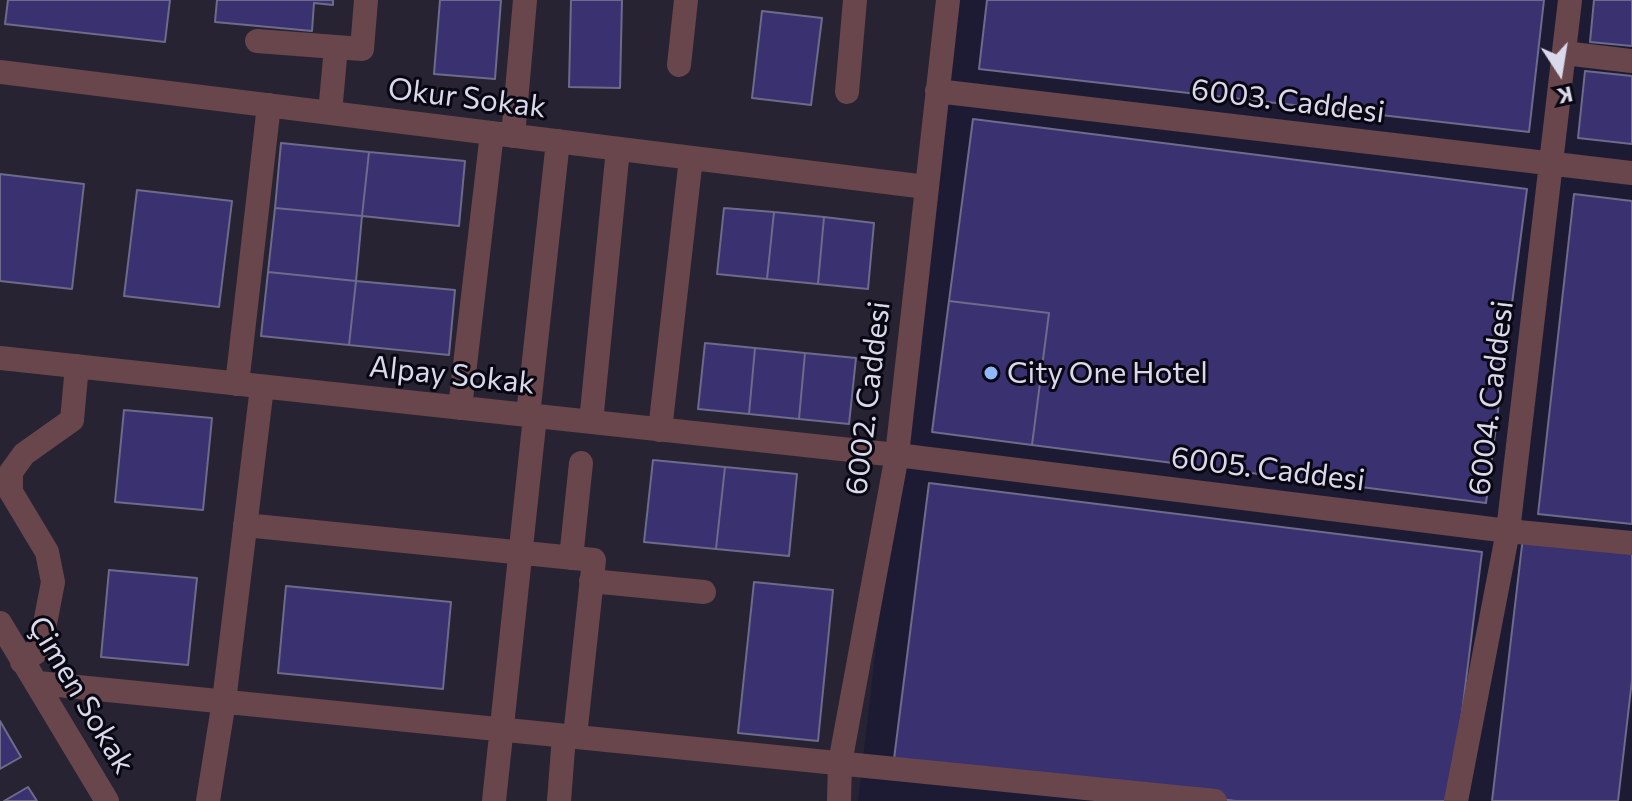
<!DOCTYPE html>
<html>
<head>
<meta charset="utf-8">
<style>
  body { margin:0 }
  #map { position:relative; width:1632px; height:801px; overflow:hidden; background:#1d1b34; font-family:Commissioner,sans-serif }
  canvas { display:block }
  .north { position:absolute; left:1520px; top:32px; width:80px; height:80px; -webkit-text-stroke:6px #080712; paint-order:stroke; rotate:168deg; font-size:22px; font-weight:700; line-height:32px; text-align:center; color:#d9d9eb }
  .north::after { content:''; display:block; margin:auto; width:28px; height:36px; background:#d9d9eb; clip-path:polygon(50% 0,100% 100%,50% 72%,0 100%) }
</style>
</head>
<body>
<div id="map">
<canvas width="1632" height="801"></canvas>
<div class="north">K</div>
</div>
<script>
const ctx = document.querySelector('canvas').getContext('2d');
ctx.lineJoin = 'round';
function paint(path, color) { ctx.fillStyle = color; ctx.fill(path, 'evenodd'); }
const toPath = rows => new Path2D(rows.map(r => 'M' + r).join(''));
function trace(path, color, width, dash) { ctx.strokeStyle = color; ctx.lineWidth = width; ctx.lineCap = dash ? 'butt' : 'round'; ctx.setLineDash(dash || []); ctx.stroke(path); }
function write(font, color, halo, rows, align = 'center') {
  ctx.font = font + ' Commissioner,sans-serif'; ctx.lineWidth = 6; ctx.setLineDash([]); ctx.textBaseline = 'middle'; ctx.strokeStyle = halo; ctx.fillStyle = color; for (const [text, x, y, turn = 0] of rows) {
    ctx.save(); ctx.translate(x, y); ctx.rotate((+turn || 0) * Math.PI / 180); ctx.textAlign = isNaN(turn) ? turn : align; if (halo) ctx.strokeText(text, 0, 0); ctx.fillText(text, 0, 0); ctx.restore();
  }
}
paint(toPath([
  [0,0,951,0,858,801,0,801]
]), '#282332');
const building = toPath([
  [8,0,170,0,165,42,5,24,8,0],
  [217,0,333,0,333,5,314,3,312,31,215,22,217,0],
  [440,0,501,0,495,79,434,74,440,0],
  [571,0,622,0,620,88,569,87,571,0],
  [987,0,1544,0,1529,132,979,69,987,0],
  [1594,0,1632,0,1632,46,1590,42,1594,0],
  [762,11,822,18,811,105,752,98,762,11],
  [1585,71,1632,76,1632,144,1578,138,1585,71],
  [973,119,1527,189,1486,503,1032,445,1049,313,949,301,973,119],
  [281,143,369,152,362,216,275,208,281,143],
  [369,152,465,161,459,226,362,216,369,152],
  [0,174,84,184,72,289,0,281,0,174],
  [137,190,232,201,219,307,124,296,137,190],
  [1574,194,1632,201,1632,524,1538,514,1574,194],
  [275,208,362,216,356,281,268,272,275,208],
  [724,208,774,212,767,279,717,274,724,208],
  [774,212,824,217,818,284,767,279,774,212],
  [824,217,874,223,868,289,818,284,824,217],
  [268,272,356,281,349,345,261,336,268,272],
  [356,281,455,290,449,355,349,345,356,281],
  [949,301,1049,313,1032,445,932,432,949,301],
  [705,343,755,348,749,414,698,409,705,343],
  [755,348,805,353,799,419,749,414,755,348],
  [805,353,856,358,849,424,799,419,805,353],
  [124,410,212,418,203,510,115,502,124,410],
  [653,460,725,467,716,549,644,542,653,460],
  [725,467,797,474,789,556,716,549,725,467],
  [929,483,1482,552,1451,801,1236,801,894,759,929,483],
  [1523,537,1632,549,1632,680,1618,801,1492,801,1523,537],
  [109,570,197,578,188,665,101,657,109,570],
  [754,582,833,590,818,741,738,733,754,582],
  [286,586,451,602,443,689,278,673,286,586],
  [0,721,21,757,0,769,0,721],
  [28,787,37,801,4,801,28,787]
]);
paint(building, '#3a3171');
trace(building, '#6d6b8b', 2);
trace(toPath([
  [257,41,362,49,366,0],
  [1564,53,1632,61],
  [679,65,686,0],
  [0,72,926,187],
  [937,91,1632,173],
  [847,92,855,0],
  [330,113,336,47],
  [513,136,525,0],
  [0,358,897,455,1508,531,1632,543],
  [237,384,269,105],
  [460,408,492,133],
  [528,415,558,141],
  [591,422,618,149],
  [660,430,691,158],
  [245,525,594,560,575,736],
  [571,558,581,463],
  [591,581,704,592],
  [0,623,107,801],
  [22,662,35,653,43,634,53,582,47,552,11,492,11,472,24,454,72,420,77,366],
  [38,683,1215,801],
  [208,801,224,701,262,387],
  [494,801,535,416],
  [559,801,564,736],
  [839,801,840,763,897,455,948,0],
  [1456,801,1508,531,1570,0]
]), '#69464b', 24);
for (const [x, y, r, color] of [
  [991,373,8,"#90b8fd"]
]) { const dot = new Path2D(); dot.arc(x, y, r, 0, 2 * Math.PI); ctx.fillStyle = color; ctx.fill(dot); trace(dot, '#080712', 3); }
write('30px', '#d9d9eb', '#080712', [
  ["Okur Sokak",467,98,7],
  ["6003. Caddesi",1288,101,7],
  ["Alpay Sokak",452,375,6],
  ["6002. Caddesi",868,398,-83],
  ["6004. Caddesi",1491,398,-83],
  ["6005. Caddesi",1268,469,7],
  ["Çimen Sokak",81,695,59]
]);
write('30px', '#d9d9eb', '#080712', [
  ["City One Hotel",1007,373]
], 'left');
</script>
</body>
</html>
